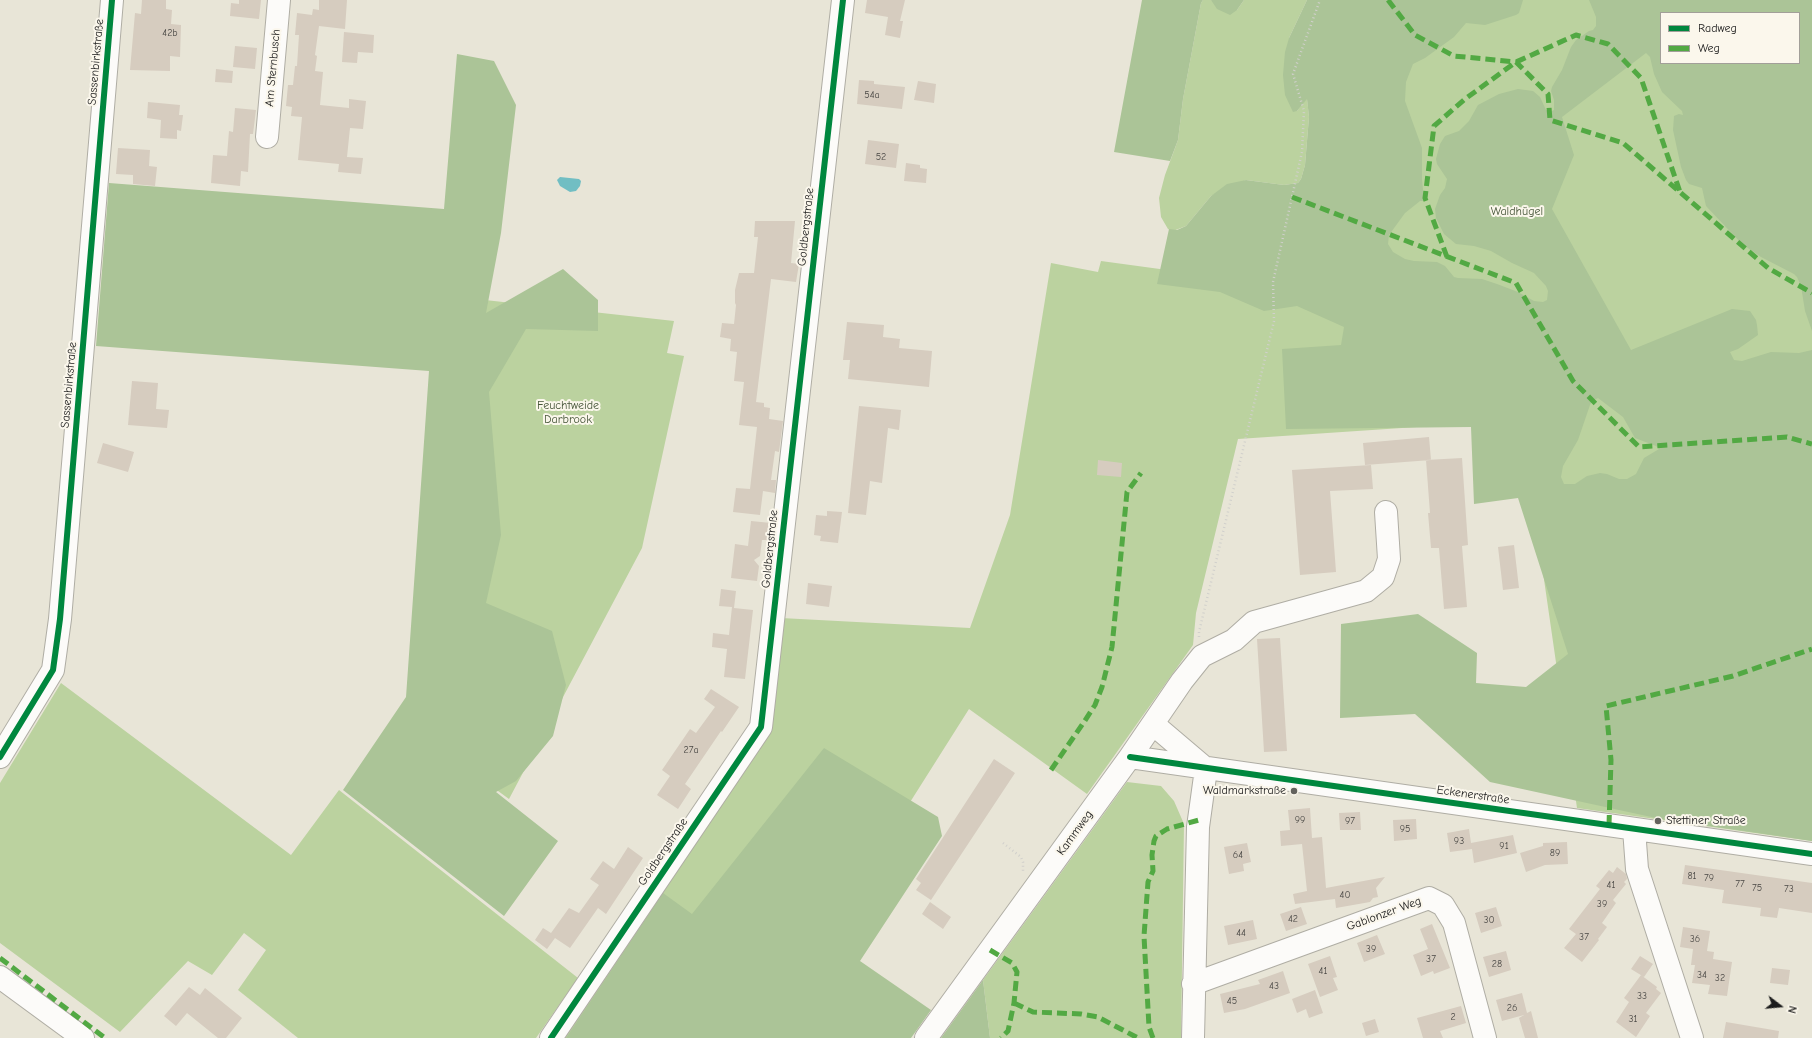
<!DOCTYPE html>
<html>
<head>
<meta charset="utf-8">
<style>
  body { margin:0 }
  #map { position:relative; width:1812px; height:1038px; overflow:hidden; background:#e8e5d7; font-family:"Comic Neue",sans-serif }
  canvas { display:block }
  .legend { position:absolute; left:1660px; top:12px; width:140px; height:52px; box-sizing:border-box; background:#fbf7ec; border:1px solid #a29f99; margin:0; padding:5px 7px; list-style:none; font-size:12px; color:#1c1c1c }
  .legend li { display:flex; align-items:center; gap:8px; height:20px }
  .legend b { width:20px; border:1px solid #a29f99 }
  .north { position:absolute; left:1760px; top:986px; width:40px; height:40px; -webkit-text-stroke:3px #fbf7ec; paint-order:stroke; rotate:106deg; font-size:11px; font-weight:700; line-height:16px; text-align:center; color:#1c1c1c }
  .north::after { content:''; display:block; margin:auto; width:14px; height:18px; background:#1c1c1c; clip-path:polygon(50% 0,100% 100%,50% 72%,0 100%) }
</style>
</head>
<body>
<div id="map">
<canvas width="1812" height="1038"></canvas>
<ul class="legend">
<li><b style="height:5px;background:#00873e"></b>Radweg</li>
<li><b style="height:5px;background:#52a943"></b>Weg</li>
</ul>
<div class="north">N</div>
</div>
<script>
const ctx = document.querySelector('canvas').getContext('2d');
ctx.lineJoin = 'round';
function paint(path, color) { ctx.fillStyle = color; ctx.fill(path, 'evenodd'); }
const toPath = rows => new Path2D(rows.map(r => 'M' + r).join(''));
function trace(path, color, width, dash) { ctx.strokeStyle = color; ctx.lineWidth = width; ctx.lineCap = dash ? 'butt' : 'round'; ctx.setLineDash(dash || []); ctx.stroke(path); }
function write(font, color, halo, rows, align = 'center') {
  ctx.font = font + ' "Comic Neue",sans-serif'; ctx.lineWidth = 4; ctx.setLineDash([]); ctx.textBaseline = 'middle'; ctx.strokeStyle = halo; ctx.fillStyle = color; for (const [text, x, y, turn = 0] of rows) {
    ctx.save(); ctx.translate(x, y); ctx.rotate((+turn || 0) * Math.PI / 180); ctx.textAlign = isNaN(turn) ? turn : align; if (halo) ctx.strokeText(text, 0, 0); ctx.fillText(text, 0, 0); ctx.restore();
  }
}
paint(toPath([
  [1203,0,1211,0,1237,10,1244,0,1307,0,1289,38,1297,111,1307,98,1309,117,1305,165,1301,179,1298,183,1284,185,1246,180,1211,196,1186,226,1173,231,1168,229,1161,217,1159,198,1165,175,1178,140,1183,99,1201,3],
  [1346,0,1812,0,1812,841,1577,808,1521,420,1238,439,1196,613,1193,645,1087,794,969,709,907,807,827,956,909,1038,560,1038,772,729,781,618,970,628,1010,515,1051,263,1098,272,1101,261,1292,287],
  [1661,13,1799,13,1799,63,1661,63],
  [476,299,674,321,667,353,684,356,642,548,509,799,442,750,447,585],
  [61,683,291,855,339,790,578,978,536,1038,298,1038,238,990,266,950,244,933,212,975,188,961,120,1032,0,943,0,783],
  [1127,782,1161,786,1174,801,1184,824,1181,1038,990,1038,983,980]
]), '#bbd29f');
paint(toPath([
  [1142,0,1203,0,1201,3,1183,99,1178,140,1170,161,1114,152],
  [1211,0,1244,0,1237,10,1230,15,1217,9],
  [1307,0,1523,0,1519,13,1516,15,1485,25,1466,23,1454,37,1425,58,1413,64,1406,82,1405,101,1422,148,1422,179,1424,201,1420,201,1405,213,1389,235,1388,244,1393,252,1405,259,1414,261,1437,262,1445,266,1454,277,1458,278,1482,279,1497,284,1518,292,1534,301,1543,302,1547,300,1548,291,1546,286,1534,273,1512,263,1491,251,1474,246,1456,244,1444,234,1436,218,1435,209,1440,195,1445,188,1447,179,1437,164,1436,159,1440,144,1445,136,1459,131,1469,121,1478,105,1499,94,1518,89,1533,91,1540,97,1546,110,1550,112,1554,110,1554,100,1551,91,1552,87,1562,70,1571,47,1576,40,1589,31,1593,30,1596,26,1596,17,1589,0,1812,0,1812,331,1805,311,1801,286,1797,277,1794,274,1761,257,1742,244,1706,206,1702,188,1689,184,1686,180,1681,167,1673,130,1674,116,1679,114,1683,115,1682,111,1662,92,1654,74,1650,57,1646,53,1562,117,1574,155,1552,209,1631,350,1732,309,1750,311,1756,320,1757,325,1758,335,1738,349,1730,352,1734,360,1742,361,1771,352,1799,353,1812,350,1812,841,1656,818,1490,782,1415,714,1340,718,1341,624,1418,614,1477,653,1476,683,1526,687,1568,654,1518,498,1474,504,1471,427,1286,429,1282,349,1341,345,1344,327,1297,306,1264,311,1220,292,1157,284,1169,229,1177,230,1186,226,1211,196,1227,184,1246,180,1284,185,1298,183,1301,179,1305,165,1309,117,1307,99,1297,111,1293,112,1285,95,1283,75,1285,52,1289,38],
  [1661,13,1799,13,1799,63,1661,63],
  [1598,398,1623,417,1635,438,1656,446,1659,449,1644,458,1636,474,1627,479,1619,479,1607,474,1600,473,1587,476,1575,484,1564,484,1561,477,1563,466,1578,440,1590,405,1592,401],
  [457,54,494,61,516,105,501,233,486,313,563,269,598,300,598,331,526,329,489,392,501,535,486,603,552,631,566,685,553,736,516,781,496,792,558,841,504,916,343,790,406,697,429,371,96,346,109,183,444,209],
  [824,748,938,817,942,836,860,961,931,1010,911,1038,566,1038,663,893,692,914],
  [983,980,990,1038,941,1038]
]), '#abc497');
paint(toPath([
  [560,177,579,179,581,181,580,186,576,191,570,192,560,186,557,180]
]), '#71bec3');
paint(toPath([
  [142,0,166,0,166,9,172,10,171,24,181,25,180,57,170,56,170,71,130,70,135,13,141,14],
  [239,0,261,0,259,19,230,16,231,3,239,4],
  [319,0,347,0,345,29,319,26,315,55,317,56,315,71,323,72,320,105,349,108,349,99,366,101,363,129,350,128,347,157,363,158,361,174,338,172,339,164,298,160,302,117,291,116,292,107,286,106,288,85,293,85,295,66,297,66,299,35,295,35,297,13,312,15,313,9,319,10],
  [867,0,905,0,900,21,903,21,900,38,885,35,888,17,865,13],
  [344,32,374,35,373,53,358,52,357,63,342,62],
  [235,46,257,48,255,69,233,67],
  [216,69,233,71,232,83,215,82],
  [859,80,874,81,874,84,905,87,902,109,857,104],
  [918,81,936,84,934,103,914,100],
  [148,102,180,105,179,115,183,115,181,131,177,130,177,139,160,138,161,120,147,118],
  [235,108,256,110,253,134,250,134,248,172,241,171,240,186,211,183,213,155,227,156,229,131,233,132],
  [868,140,899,144,896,168,865,164],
  [118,148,150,150,149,166,157,167,155,186,133,184,133,175,116,174],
  [906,163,920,165,920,168,927,169,926,183,904,181],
  [755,221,795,221,791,263,799,264,796,282,771,279,756,402,764,403,764,407,770,408,769,419,783,421,779,452,775,451,771,480,776,480,775,493,763,491,760,515,733,512,736,488,750,489,757,427,739,425,744,382,734,381,737,352,730,351,731,339,720,337,722,323,734,324,736,305,735,303,735,290,739,273,754,273,758,237,754,237],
  [847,322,884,325,883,337,900,339,899,348,932,351,929,387,848,379,850,360,843,360],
  [132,381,158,383,156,409,169,410,167,428,128,425],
  [859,406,901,410,899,430,888,428,882,483,870,481,866,515,848,513],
  [1429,437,1431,460,1365,465,1363,443],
  [103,443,134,452,128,472,97,463],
  [1462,458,1468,545,1462,546,1467,607,1444,609,1439,548,1431,548,1428,513,1430,513,1426,460],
  [1098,460,1122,463,1121,477,1097,475],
  [1371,465,1373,489,1330,491,1336,572,1300,575,1292,470],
  [827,511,842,512,838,543,820,541,821,536,814,535,816,515,827,516],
  [751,521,771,523,769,540,762,540,760,556,754,560,759,566,757,581,731,578,735,544,748,546],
  [1514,545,1519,588,1503,590,1498,547],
  [808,583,832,586,829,607,806,604],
  [721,589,736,591,734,608,753,610,745,679,724,677,727,649,712,647,713,633,729,635,732,607,719,606],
  [1280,638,1287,751,1264,752,1257,639],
  [711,689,739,707,722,732,721,731,685,784,691,789,678,809,657,795,670,776,662,770,690,729,696,733,715,707,704,699],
  [994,759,1015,773,931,900,916,890,921,883,916,879],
  [1310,808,1312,838,1322,837,1326,888,1385,877,1376,888,1378,897,1373,898,1370,902,1336,908,1335,899,1295,904,1293,894,1307,891,1302,844,1281,846,1280,831,1290,830,1288,810],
  [1360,812,1361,830,1340,830,1339,813],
  [1416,819,1417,839,1394,841,1393,820],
  [1469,829,1471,843,1513,835,1517,853,1474,863,1472,849,1450,852,1447,833],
  [1567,842,1568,864,1545,865,1526,872,1520,853,1543,846,1543,843],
  [1247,843,1251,862,1243,864,1244,871,1229,874,1224,847],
  [628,847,643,858,606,914,598,908,570,948,555,938,547,949,535,940,543,928,551,933,569,908,579,913,599,885,590,879,603,861,614,869],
  [1685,865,1812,883,1812,913,1779,908,1777,918,1760,916,1761,908,1722,903,1724,890,1682,884],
  [1617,867,1626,874,1627,879,1624,882,1626,884,1613,900,1616,903,1602,923,1607,927,1598,939,1599,940,1582,962,1564,948,1576,934,1569,929,1600,889,1596,886,1609,870,1613,873],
  [930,902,951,917,943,929,922,914],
  [1301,907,1307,924,1286,931,1280,914],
  [1496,907,1502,926,1481,933,1475,913],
  [1253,920,1257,939,1228,945,1224,926],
  [1432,924,1450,968,1434,974,1433,971,1421,976,1413,955,1428,949,1420,929],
  [1683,927,1710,931,1707,951,1714,952,1713,959,1732,962,1727,996,1708,994,1710,985,1692,983,1695,965,1691,965,1693,949,1680,947],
  [1377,935,1385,954,1364,962,1357,943],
  [1506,951,1511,970,1489,977,1483,957],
  [1330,956,1337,977,1333,978,1338,990,1320,997,1308,964],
  [1640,956,1653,964,1644,977,1631,969],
  [1772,968,1790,970,1788,985,1770,983],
  [1283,971,1290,993,1245,1009,1224,1013,1220,994,1260,984,1258,980],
  [1641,975,1657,987,1656,989,1661,993,1646,1013,1650,1016,1636,1037,1616,1022,1629,1002,1624,998],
  [189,987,200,995,205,988,242,1018,226,1038,218,1038,187,1013,176,1026,164,1016],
  [1315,990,1323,1013,1309,1018,1306,1009,1297,1013,1292,999],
  [1522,993,1527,1013,1531,1011,1538,1038,1525,1038,1519,1018,1524,1015,1502,1021,1496,1000],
  [1461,1006,1466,1023,1440,1031,1443,1038,1423,1038,1417,1018],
  [1375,1019,1379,1032,1366,1036,1362,1023],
  [1726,1022,1779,1031,1778,1038,1723,1038]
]), '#d6ccbf');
const minor = toPath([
  [267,137,279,0],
  [1153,724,1206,769],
  [0,757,53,670,60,619,112,0],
  [1130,757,1812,854],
  [1634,829,1637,869,1692,1038],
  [0,977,83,1038],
  [1193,984,1429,898,1443,905,1454,923,1485,1038],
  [551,1038,761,727,843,0],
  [926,1038,1130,757,1182,681,1202,656,1234,640,1254,622,1366,591,1383,577,1389,559,1386,512],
  [1193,1038,1198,827,1206,769]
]);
trace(minor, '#afada4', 24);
trace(toPath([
  [1199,637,1199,632,1274,321,1273,282,1302,152,1304,111,1293,74,1320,0],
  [1003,843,1021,857,1023,862,1023,872]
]), '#d1d0cc', 2.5, [1, 3]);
trace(minor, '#fcfbf9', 22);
trace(toPath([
  [1388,0,1415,35,1454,56,1516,62,1548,94,1550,120,1623,143,1768,268,1812,293],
  [1292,197,1516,283,1573,381,1639,447,1787,437,1812,444],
  [1447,257,1425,198,1434,126,1465,99,1516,62,1576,35,1608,44,1641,78,1680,192],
  [1051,770,1084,722,1095,705,1102,687,1112,647,1127,492,1141,473],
  [1609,825,1611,760,1606,706,1733,676,1812,649],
  [990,950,1012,963,1017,972,1014,1003,1008,1031,1001,1038],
  [0,958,105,1038],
  [1014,1003,1033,1012,1081,1014,1098,1017,1138,1038],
  [1153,1038,1149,1027,1144,936,1148,882,1153,871,1152,855,1154,841,1156,836,1167,829,1199,820]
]), '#52a943', 5, [10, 5]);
trace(toPath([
  [0,757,53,670,60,619,112,0],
  [1130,757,1812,854],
  [551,1038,761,727,843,0]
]), '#00873e', 6);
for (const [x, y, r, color] of [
  [1294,791,4,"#63625d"],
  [1658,821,4,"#63625d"]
]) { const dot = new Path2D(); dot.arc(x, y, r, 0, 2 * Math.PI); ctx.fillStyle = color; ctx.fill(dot); trace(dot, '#fbf7ec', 1.5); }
write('10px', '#4a4845', null, [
  ["42b",170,33],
  ["54a",872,95],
  ["52",881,157],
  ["27a",691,750],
  ["99",1300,820],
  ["97",1350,821],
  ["95",1405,829],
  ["93",1459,841],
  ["91",1504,846],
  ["89",1555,853],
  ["64",1238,855],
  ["81",1692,876],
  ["79",1709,878],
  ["77",1740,884],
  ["41",1611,885],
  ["75",1757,888],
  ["73",1789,889],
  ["40",1345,895],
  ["39",1602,904],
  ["42",1293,919],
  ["30",1489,920],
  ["44",1241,933],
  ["37",1584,937],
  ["36",1695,939],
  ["39",1371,949],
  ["37",1431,959],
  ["28",1497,964],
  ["41",1323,971],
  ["34",1702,975],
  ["32",1720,978],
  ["43",1274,986],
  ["33",1642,996],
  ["45",1232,1001],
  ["26",1512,1008],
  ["2",1453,1017],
  ["31",1633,1019]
]);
write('12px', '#1c1c1c', '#fbf7ec', [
  ["Sassenbirkstraße",96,62,-85],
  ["Am Sternbusch",273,68,-85],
  ["Goldbergstraße",806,227,-84],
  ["Sassenbirkstraße",69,385,-85],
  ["Goldbergstraße",770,549,-84],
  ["Eckenerstraße",1473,795,8],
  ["Kammweg",1075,833,-54],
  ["Goldbergstraße",663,852,-56],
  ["Gablonzer Weg",1384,914,-20]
]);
write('12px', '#47563a', '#fbf7ec', [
  ["Waldhügel",1517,212],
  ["Feuchtweide",568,406],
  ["Darbrook",568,420]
]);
write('12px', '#1c1c1c', '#fbf7ec', [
  ["Waldmarkstraße",1286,791],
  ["Stettiner Straße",1666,821,"left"]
], 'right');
</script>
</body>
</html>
